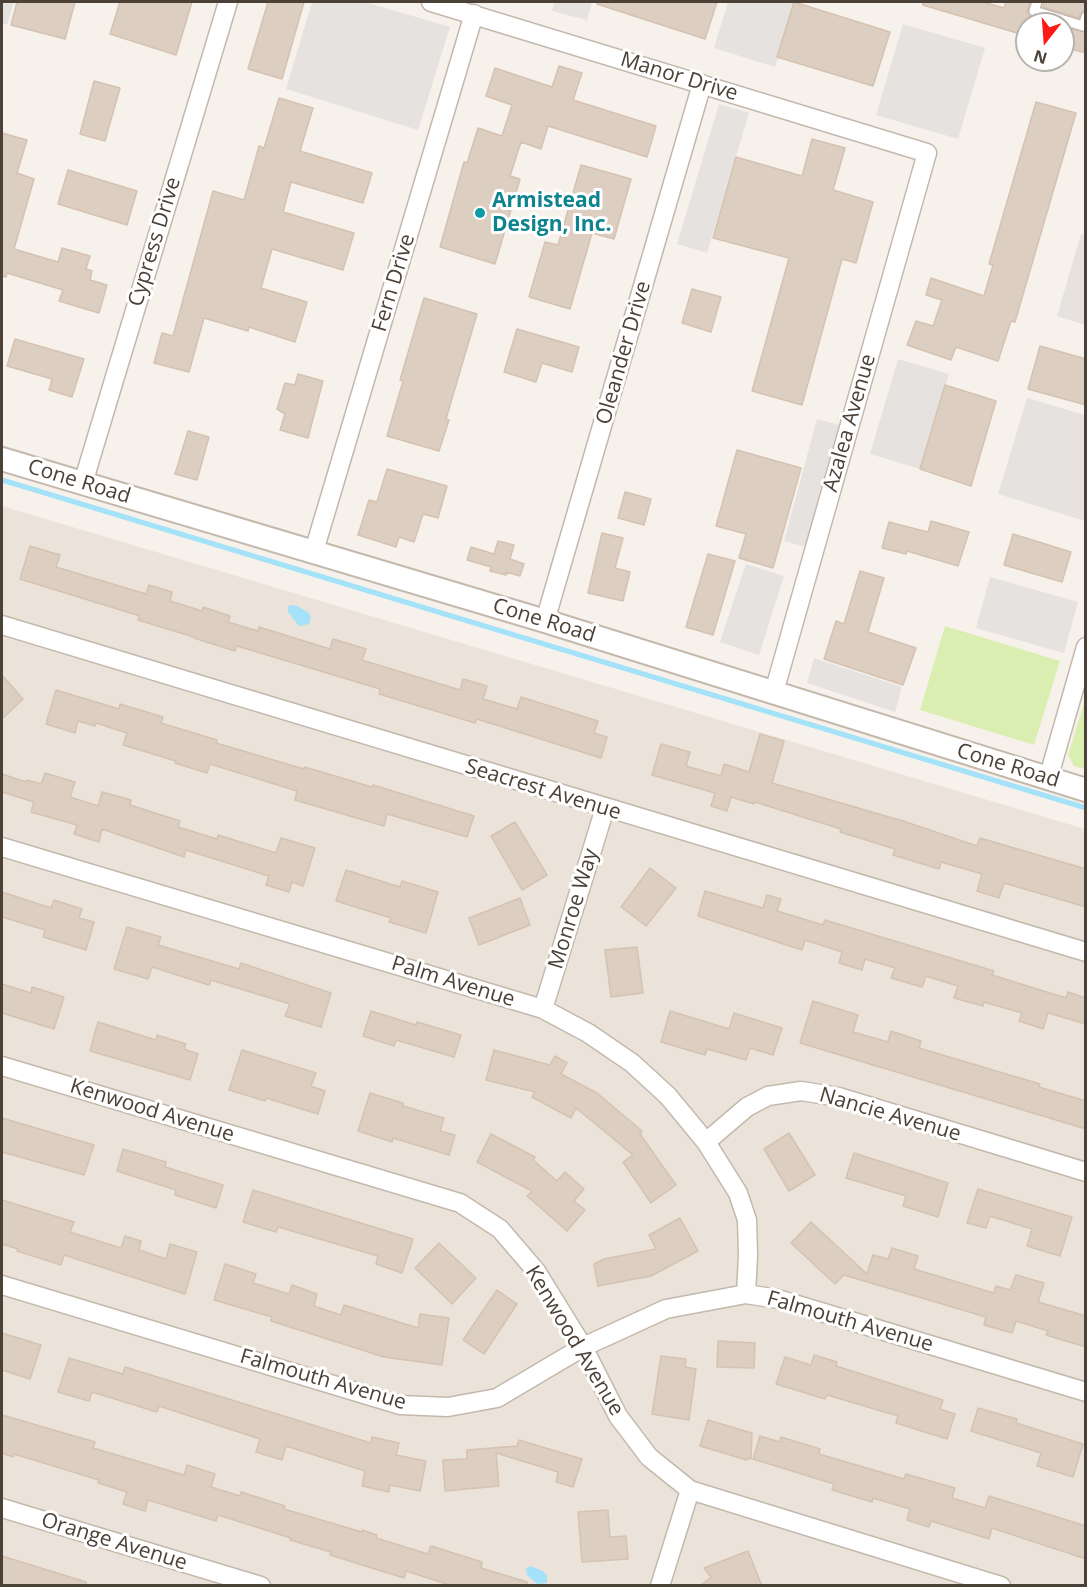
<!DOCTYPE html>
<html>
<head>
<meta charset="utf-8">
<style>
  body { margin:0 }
  #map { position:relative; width:1087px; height:1587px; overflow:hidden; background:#f7f1eb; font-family:"Open Sans",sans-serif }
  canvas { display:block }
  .frame { position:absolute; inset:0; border:3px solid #4c4137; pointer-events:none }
  .north { position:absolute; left:1015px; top:12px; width:60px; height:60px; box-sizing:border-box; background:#fff; border:2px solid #b7b3af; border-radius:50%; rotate:197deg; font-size:16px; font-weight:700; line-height:24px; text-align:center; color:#4c4137 }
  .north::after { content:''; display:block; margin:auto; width:21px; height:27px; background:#ff1a1a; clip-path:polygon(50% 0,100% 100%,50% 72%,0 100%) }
</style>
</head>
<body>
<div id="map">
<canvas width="1087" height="1587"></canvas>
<div class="frame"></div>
<div class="north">N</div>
</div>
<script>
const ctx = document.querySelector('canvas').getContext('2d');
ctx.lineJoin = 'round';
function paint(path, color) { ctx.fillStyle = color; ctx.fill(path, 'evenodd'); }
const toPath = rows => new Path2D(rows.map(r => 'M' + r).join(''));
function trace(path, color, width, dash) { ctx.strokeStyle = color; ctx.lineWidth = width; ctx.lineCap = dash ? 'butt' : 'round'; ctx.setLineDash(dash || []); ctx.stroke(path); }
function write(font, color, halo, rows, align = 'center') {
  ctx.font = font + ' "Open Sans",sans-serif'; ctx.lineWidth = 6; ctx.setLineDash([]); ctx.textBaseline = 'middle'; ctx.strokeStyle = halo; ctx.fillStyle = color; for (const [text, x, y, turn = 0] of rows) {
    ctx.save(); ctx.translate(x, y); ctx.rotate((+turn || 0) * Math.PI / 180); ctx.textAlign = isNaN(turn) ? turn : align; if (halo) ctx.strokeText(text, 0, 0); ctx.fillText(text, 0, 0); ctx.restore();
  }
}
paint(toPath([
  [2,506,1085,829,1085,1585,2,1585]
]), '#ebe3d9');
paint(toPath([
  [945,626,1060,661,1034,745,920,710],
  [1085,700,1085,769,1074,766,1068,755]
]), '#dbeeb1');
paint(toPath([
  [2,2,14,2,7,25,2,23],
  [312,2,365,2,450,27,418,130,286,89],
  [555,2,592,2,587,20,552,11],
  [728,2,795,2,775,67,714,48],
  [903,24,985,48,958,139,876,115],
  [719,104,749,113,707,253,677,244],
  [1081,234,1085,235,1085,325,1057,316],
  [898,359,949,374,920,469,870,454],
  [1027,398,1085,415,1085,521,998,494],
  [817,419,839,425,806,547,784,541],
  [746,564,784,576,759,655,720,642],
  [990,577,1078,602,1064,653,976,628],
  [814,658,902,687,895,712,807,683]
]), '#e5e2df');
paint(toPath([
  [290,605,297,606,308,612,311,617,309,624,299,626,288,612,288,607],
  [530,1566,543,1571,547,1576,547,1583,537,1584,527,1575,526,1569]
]), '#a3e2f8');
trace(toPath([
  [2,480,1086,808]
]), '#a3e2f8', 5);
const building = toPath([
  [17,2,75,2,65,39,11,25,17,2],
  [120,2,192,2,176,55,110,34,120,2],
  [268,2,304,2,282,79,248,69,268,2],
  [598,2,717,2,705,39,597,4,598,2],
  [794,2,890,32,873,86,777,57,794,2],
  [923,2,983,2,1004,8,1006,2,1030,2,1027,12,1029,16,1053,24,1027,24,1027,36,923,5,923,2],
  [1044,2,1086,2,1086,10,1081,12,1079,18,1043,7,1044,2],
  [1063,27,1086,32,1086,53,1063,47,1063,27],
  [559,66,582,73,573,100,656,126,647,157,548,126,541,149,521,142,510,176,520,179,495,264,440,247,464,162,467,163,478,128,502,136,512,105,486,96,495,68,552,87,559,66],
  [94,81,120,88,105,141,80,134,94,81],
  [279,98,313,108,300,151,372,173,363,203,291,182,283,212,354,233,343,270,272,249,261,288,307,302,295,342,249,327,248,331,204,318,189,372,154,363,162,333,173,336,213,191,244,200,259,146,264,148,279,98],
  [1036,102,1076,113,1015,322,1011,321,998,361,956,347,951,360,907,345,916,321,933,326,942,300,926,295,931,278,984,296,993,265,989,264,1036,102],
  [2,133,27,140,17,173,34,179,14,249,58,262,62,248,90,256,86,269,92,271,90,280,107,285,99,313,59,301,63,290,7,273,6,277,2,276,2,133],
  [812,139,845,148,833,190,873,202,856,263,842,259,802,405,752,391,789,258,713,238,736,157,802,176,812,139],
  [581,165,631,179,614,239,592,233,570,309,529,297,545,242,558,245,581,165],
  [68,170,137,191,127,225,58,204,68,170],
  [692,289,721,297,711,332,682,323,692,289],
  [424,298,477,314,446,419,449,420,439,451,387,436,403,381,400,380,424,298],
  [517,329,579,347,572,372,542,363,536,382,504,372,517,329],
  [15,339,84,359,72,397,49,390,52,379,7,366,15,339],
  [1040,346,1086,359,1086,405,1028,389,1040,346],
  [298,374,323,381,308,438,280,430,285,414,277,409,285,383,295,385,298,374],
  [945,385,996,401,971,486,920,469,945,385],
  [188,431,209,437,197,480,175,474,188,431],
  [737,450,801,468,773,568,739,558,746,534,716,526,737,450],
  [387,469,447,486,438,518,423,514,414,542,399,537,396,547,358,535,369,500,377,502,387,469],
  [625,492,651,499,644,525,618,518,625,492],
  [931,521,969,532,958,566,907,551,906,554,882,548,889,522,928,532,931,521],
  [602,533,623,538,615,568,630,572,623,601,588,593,602,533],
  [1013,534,1071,552,1062,582,1004,565,1013,534],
  [498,541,514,545,510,559,524,564,520,576,506,572,506,575,490,571,491,567,467,560,471,547,494,554,498,541],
  [30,546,60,555,56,567,146,594,149,585,172,592,170,601,202,611,203,607,230,616,228,622,258,631,259,627,330,649,333,639,366,649,362,660,460,690,463,679,487,686,483,699,517,709,521,697,598,721,594,733,607,737,601,758,477,719,475,723,379,694,380,689,237,646,235,651,194,638,194,637,138,620,140,616,20,579,30,546],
  [708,554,735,561,713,635,686,627,708,554],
  [860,571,884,578,868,632,916,648,903,685,824,659,836,621,844,624,860,571],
  [2,675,23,699,2,719,2,675],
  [56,690,119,709,120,704,163,717,161,723,217,740,216,743,304,769,305,767,372,787,373,785,474,816,467,837,387,814,384,826,295,800,297,791,210,764,207,773,175,763,176,761,123,745,127,733,96,723,95,726,78,721,75,733,46,724,56,690],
  [760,734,784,741,772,783,903,821,977,846,980,838,1086,869,1086,907,1004,883,999,898,977,891,982,874,941,862,939,869,893,855,895,849,840,832,841,829,755,802,754,804,731,797,727,811,711,806,715,793,652,775,661,744,690,752,686,766,721,776,724,764,749,772,760,734],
  [45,773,75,782,70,797,98,806,102,792,131,800,130,805,180,821,178,827,217,839,218,835,276,853,281,838,315,848,303,886,292,882,289,892,266,885,269,876,186,850,184,857,102,829,99,842,74,834,77,825,31,812,34,802,2,792,2,774,26,782,27,780,41,784,45,773],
  [515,822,547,875,522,890,491,836,515,822],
  [650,868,676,888,646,926,621,907,650,868],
  [346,870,400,887,402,881,438,892,426,933,389,922,391,918,336,901,346,870],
  [705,891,763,908,767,895,781,899,777,911,823,925,825,920,994,971,992,975,1066,998,1068,992,1086,998,1086,1024,1048,1013,1043,1029,1019,1021,1022,1013,984,1002,983,1006,954,998,958,986,926,976,922,987,891,978,895,968,865,959,862,970,839,963,842,952,805,940,802,950,698,916,705,891],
  [2,892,51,908,54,900,82,909,79,918,94,922,86,950,43,937,45,930,2,917,2,892],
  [520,898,530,925,479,945,469,918,520,898],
  [127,927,161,937,158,945,239,969,241,963,331,993,321,1027,285,1016,290,1004,211,980,209,985,152,967,148,979,114,969,127,927],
  [637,947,643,993,611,997,605,950,637,947],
  [2,984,31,993,32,987,64,997,54,1029,2,1013,2,984],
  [813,1001,858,1015,853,1032,888,1042,891,1031,921,1041,919,1048,1040,1084,1039,1087,1086,1101,1086,1129,800,1043,813,1001],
  [371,1011,416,1025,417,1022,461,1035,454,1057,396,1040,394,1046,363,1036,371,1011],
  [670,1011,729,1029,734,1013,782,1028,773,1055,750,1048,746,1060,707,1049,705,1055,661,1042,670,1011],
  [98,1022,156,1040,157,1035,186,1044,184,1049,198,1054,190,1080,90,1051,98,1022],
  [242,1050,316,1073,311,1086,325,1091,318,1114,266,1098,265,1101,229,1090,242,1050],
  [494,1050,550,1065,555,1056,567,1063,561,1074,597,1093,642,1131,640,1134,676,1185,651,1203,623,1162,633,1155,576,1108,571,1118,532,1097,535,1092,486,1080,494,1050],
  [370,1093,403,1103,403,1106,444,1118,440,1131,455,1135,449,1155,393,1138,392,1142,358,1131,370,1093],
  [2,1118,94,1145,84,1175,2,1152,2,1118],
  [789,1133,815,1175,789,1191,764,1149,789,1133],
  [491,1134,535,1157,533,1160,557,1181,565,1172,584,1189,574,1201,585,1210,567,1231,527,1196,532,1191,477,1162,491,1134],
  [123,1149,166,1162,165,1167,223,1185,216,1208,175,1195,176,1190,117,1171,123,1149],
  [854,1153,948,1183,938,1217,903,1206,906,1196,846,1178,854,1153],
  [978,1189,1072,1217,1060,1256,1027,1246,1032,1229,990,1216,986,1228,967,1223,978,1189],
  [253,1190,413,1239,402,1273,376,1264,378,1256,278,1227,276,1232,243,1222,253,1190],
  [2,1200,74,1222,70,1232,121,1248,125,1236,141,1241,139,1250,166,1259,170,1244,197,1252,185,1294,64,1255,61,1265,17,1251,18,1249,2,1244,2,1200],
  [680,1218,698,1251,651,1276,598,1286,594,1264,604,1259,656,1249,649,1235,680,1218],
  [811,1222,867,1274,873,1255,888,1259,892,1248,918,1256,914,1269,994,1293,996,1286,1010,1290,1016,1275,1044,1283,1038,1302,1086,1316,1086,1347,1046,1335,1048,1331,1016,1321,1012,1333,984,1325,986,1317,844,1275,835,1284,791,1243,811,1222],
  [439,1243,476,1278,452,1304,415,1268,439,1243],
  [225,1264,256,1274,253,1283,289,1294,292,1285,317,1294,314,1306,341,1315,344,1305,418,1328,420,1314,449,1318,442,1365,384,1357,271,1321,272,1317,214,1300,225,1264],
  [497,1290,517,1304,484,1354,463,1340,497,1290],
  [2,1333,41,1345,30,1379,2,1370,2,1333],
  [718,1341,755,1343,754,1368,717,1367,718,1341],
  [814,1355,837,1362,836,1366,943,1400,940,1409,955,1414,947,1439,896,1423,898,1416,827,1395,825,1399,776,1384,785,1357,811,1365,814,1355],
  [661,1356,686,1359,685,1367,696,1369,689,1420,652,1414,661,1356],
  [69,1358,123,1374,125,1367,371,1443,372,1437,399,1443,396,1455,426,1461,420,1491,390,1485,389,1492,362,1486,365,1471,286,1446,282,1460,256,1452,260,1439,159,1406,157,1412,92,1392,89,1401,58,1392,69,1358],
  [978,1408,1017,1419,1016,1423,1083,1444,1073,1477,1037,1466,1041,1453,971,1431,978,1408],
  [2,1415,95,1442,93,1448,184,1475,187,1465,215,1474,211,1487,240,1496,241,1492,285,1506,284,1509,362,1532,362,1530,377,1535,376,1538,428,1554,431,1546,482,1562,481,1568,527,1582,527,1586,453,1586,406,1571,404,1578,330,1555,331,1552,290,1540,291,1538,218,1515,216,1521,148,1500,145,1511,123,1504,127,1492,98,1483,99,1480,14,1454,13,1457,2,1453,2,1415],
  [708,1420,752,1433,751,1459,748,1458,747,1460,700,1446,708,1420],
  [760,1436,780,1442,781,1437,820,1449,819,1454,904,1479,906,1474,955,1488,952,1498,985,1508,989,1496,1086,1526,1086,1559,992,1528,989,1539,931,1521,929,1527,907,1520,910,1509,873,1498,872,1502,832,1490,834,1484,753,1459,760,1436],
  [519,1440,582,1459,573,1487,556,1482,558,1472,496,1453,499,1486,445,1491,443,1460,467,1459,467,1450,517,1446,519,1440],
  [608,1510,610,1537,626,1536,628,1559,582,1562,578,1512,608,1510],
  [748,1551,762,1586,700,1586,711,1577,704,1568,748,1551],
  [2,1556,86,1582,86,1586,2,1586,2,1556]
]);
paint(building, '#ddcec2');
trace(building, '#d5c2b1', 1.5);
const service = toPath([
  [1037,2,1034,11,1083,26,1086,17]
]);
const minor = toPath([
  [431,2,927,153,774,692],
  [83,483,228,2],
  [314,551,474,14],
  [545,621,702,84],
  [2,625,1086,952],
  [1048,779,1086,647],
  [2,847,543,1009,588,1033,632,1063,668,1096,706,1142,738,1193,747,1220,748,1255,746,1294],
  [543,1009,605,808],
  [2,1066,460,1203,500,1229,536,1271,583,1347,618,1416,649,1457,690,1490,1001,1586],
  [706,1142,747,1107,768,1096,801,1091,839,1097,1086,1172],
  [2,1285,400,1405,448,1407,497,1398,583,1347,666,1309,746,1294,778,1299,1086,1392],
  [2,1508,261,1586],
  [660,1586,690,1490]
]);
const tertiary = toPath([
  [2,459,545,621,1086,790]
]);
trace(service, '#c4b8ac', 12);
trace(minor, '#c4b8ac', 21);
trace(tertiary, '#c4b8ac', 26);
trace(service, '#fff', 9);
trace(minor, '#fff', 18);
trace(tertiary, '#fff', 22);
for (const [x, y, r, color] of [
  [480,213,6,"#0f9aa8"]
]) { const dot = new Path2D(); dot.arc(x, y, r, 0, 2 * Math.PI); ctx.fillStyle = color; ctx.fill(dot); trace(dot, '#fff', 2); }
write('21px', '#4c4137', '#fff', [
  ["Manor Drive",679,77,17],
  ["Cypress Drive",155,242,-73],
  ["Fern Drive",394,283,-73],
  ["Oleander Drive",624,353,-74],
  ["Azalea Avenue",850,423,-74],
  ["Cone Road",79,482,17],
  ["Cone Road",544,621,17],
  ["Cone Road",1008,766,17],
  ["Seacrest Avenue",543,790,17],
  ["Monroe Way",574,909,-73],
  ["Palm Avenue",453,982,17],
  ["Kenwood Avenue",152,1111,17],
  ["Nancie Avenue",890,1115,16],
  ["Falmouth Avenue",850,1322,16],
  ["Kenwood Avenue",574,1341,59],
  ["Falmouth Avenue",323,1380,16],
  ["Orange Avenue",114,1542,17]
]);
write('bold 21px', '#0d838f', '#fff', [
  ["Armistead",492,201],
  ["Design, Inc.",492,225]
], 'left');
</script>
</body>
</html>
